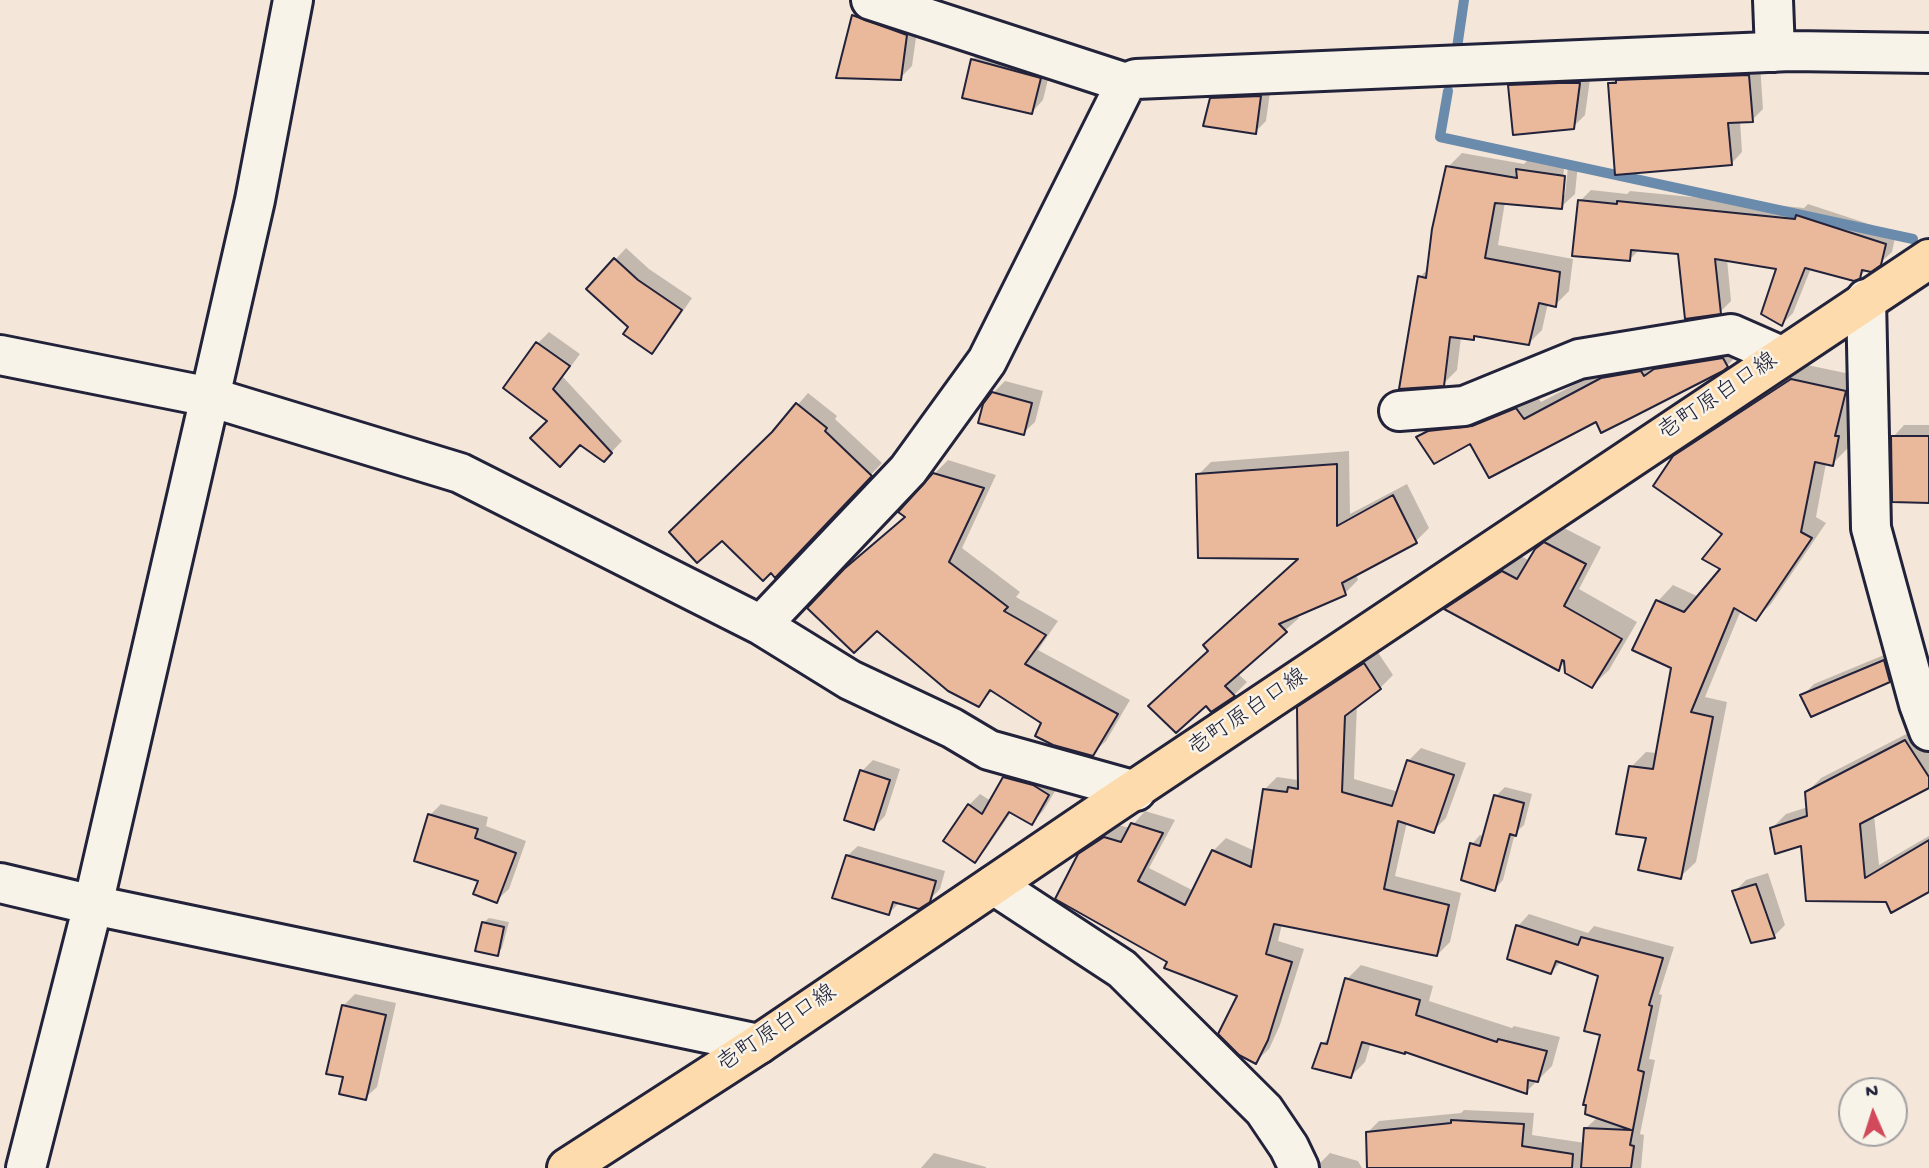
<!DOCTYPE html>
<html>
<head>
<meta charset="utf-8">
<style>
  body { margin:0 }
  #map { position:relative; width:1929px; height:1168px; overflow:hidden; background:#f4e7d9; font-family:"Gochi Hand",sans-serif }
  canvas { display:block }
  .north { position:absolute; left:1838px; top:1077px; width:70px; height:70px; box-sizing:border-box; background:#f7f3e8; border:2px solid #a29fa3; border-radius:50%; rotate:357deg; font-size:19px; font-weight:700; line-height:28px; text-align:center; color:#22223b }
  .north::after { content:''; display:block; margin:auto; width:24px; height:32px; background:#d1495b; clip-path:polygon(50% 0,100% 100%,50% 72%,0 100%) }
</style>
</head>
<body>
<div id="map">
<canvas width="1929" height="1168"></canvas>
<div class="north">N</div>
</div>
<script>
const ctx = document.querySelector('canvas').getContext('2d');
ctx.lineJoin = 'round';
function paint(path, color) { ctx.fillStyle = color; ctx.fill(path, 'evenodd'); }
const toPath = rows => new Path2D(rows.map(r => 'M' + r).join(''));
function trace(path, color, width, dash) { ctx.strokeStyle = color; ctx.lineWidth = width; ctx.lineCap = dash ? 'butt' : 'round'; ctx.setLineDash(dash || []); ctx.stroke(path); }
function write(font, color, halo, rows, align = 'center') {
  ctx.font = font + ' "Gochi Hand","Klee One",sans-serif'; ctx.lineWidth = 5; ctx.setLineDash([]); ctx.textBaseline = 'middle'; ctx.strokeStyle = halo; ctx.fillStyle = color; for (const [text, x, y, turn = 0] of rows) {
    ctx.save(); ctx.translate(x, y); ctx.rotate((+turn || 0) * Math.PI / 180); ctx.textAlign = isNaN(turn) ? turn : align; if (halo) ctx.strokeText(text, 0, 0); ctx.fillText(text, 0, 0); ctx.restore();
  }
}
paint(toPath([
  [866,4,918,23,912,66,900,78,838,76,854,16],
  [984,48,1051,67,1043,100,1032,112,973,59],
  [1760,64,1763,109,1752,120,1740,121,1742,152,1731,164,1609,84,1621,73],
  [1591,72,1585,115,1573,127,1509,86,1521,74],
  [1271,85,1266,121,1255,132,1212,99,1224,87],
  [1462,153,1524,164,1532,156,1578,163,1575,194,1561,207,1505,202,1498,245,1573,259,1569,291,1555,305,1548,303,1542,330,1529,343,1477,335,1473,339,1461,337,1457,370,1443,384,1420,277,1429,268,1448,167],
  [1564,167,1568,167,1565,195,1562,195],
  [1591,190,1627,194,1630,191,1804,208,1808,204,1896,233,1892,252,1880,263,1867,269,1859,277,1811,268,1793,313,1782,324,1779,268,1727,259,1731,301,1720,312,1680,252,1640,249,1629,260,1580,201],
  [626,248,649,269,692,298,663,340,652,352,630,327,615,260],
  [549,332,580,354,563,377,622,441,604,460,550,420,538,343],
  [1744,348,1727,366,1596,419,1470,442,1418,437,1435,420,1534,392,1541,402,1620,361],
  [1807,365,1860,376,1849,422,1853,422,1847,449,1832,464,1826,463,1816,517,1826,523,1771,604,1756,619,1741,610,1705,697,1727,702,1696,862,1680,877,1648,837,1631,767,1646,752,1657,753,1673,667,1634,649,1658,601,1673,585,1699,597,1722,569,1725,533,1674,457,1690,441],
  [1005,381,1043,391,1035,422,1023,433,993,393],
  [808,393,837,416,835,419,882,463,787,564,722,539,775,431],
  [1904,425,1929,425,1929,502,1893,437],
  [1349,451,1350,514,1407,484,1429,528,1416,541,1356,573,1358,580,1345,593,1295,615,1299,618,1237,673,1247,682,1234,695,1211,710,1210,651,1301,557,1198,475,1211,462],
  [948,460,996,475,962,548,1020,592,1016,597,1058,621,1038,650,1130,700,1106,741,1092,754,993,690,979,705,907,516,934,474],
  [1562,527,1601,547,1579,589,1637,622,1609,670,1592,686,1566,661,1559,668,1447,609,1462,593,1519,555,1528,560,1536,550],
  [1896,650,1901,669,1889,681,1803,695,1814,684],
  [1377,651,1393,675,1380,688,1357,705,1354,779,1399,792,1408,761,1421,748,1466,763,1446,818,1433,831,1407,822,1395,876,1461,893,1450,942,1437,955,1282,924,1278,941,1304,949,1280,1025,1269,1049,1256,1061,1239,995,1170,962,1079,855,1093,842,1118,825,1130,828,1145,811,1175,820,1149,868,1194,891,1213,851,1226,838,1255,851,1265,789,1277,777,1298,780,1299,708,1312,695],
  [1920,727,1929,741,1929,786,1874,815,1879,865,1929,836,1929,890,1887,900,1803,844,1772,828,1786,814,1808,807,1807,792,1821,778],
  [873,760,900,769,885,816,873,828,862,771],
  [1016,766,1060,783,1043,811,1032,823,1012,811,986,849,975,861,969,805,980,794,991,801,1005,778],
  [1505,787,1532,794,1524,825,1515,833,1503,880,1495,889,1472,844,1480,835,1485,836,1496,796],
  [441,804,488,817,486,826,526,841,509,889,497,900,430,815],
  [858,846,945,871,940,889,929,900,900,902,889,913,847,856],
  [1768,873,1785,925,1774,936,1734,892,1746,880],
  [1529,914,1588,933,1594,926,1674,947,1659,994,1662,995,1649,1059,1655,1060,1640,1134,1644,1135,1641,1168,1369,1168,1368,1132,1379,1121,1461,1113,1464,1110,1534,1113,1532,1135,1585,1143,1586,1128,1598,1117,1602,1034,1600,975,1562,961,1551,972,1518,926],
  [489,918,509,922,502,948,497,954,483,923],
  [1361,965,1433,986,1429,1001,1512,1028,1514,1026,1560,1037,1552,1066,1526,1092,1406,1050,1371,1042,1365,1062,1351,1076,1323,1044,1331,1035,1347,979],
  [355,994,396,1003,377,1087,365,1098,345,1076,344,1005],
  [934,1153,986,1167,986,1168,921,1168],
  [1330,1153,1358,1161,1362,1168,1321,1168,1321,1162]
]), '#0003');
trace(toPath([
  [1457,48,1464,0],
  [1448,91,1440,137,1913,239]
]), '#6b8bad', 10);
const building = toPath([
  [852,15,907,35,901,80,836,78,852,15],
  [971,59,1041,78,1032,114,962,98,971,59],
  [1749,75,1753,122,1728,123,1732,165,1615,175,1608,83,1616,83,1616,80,1749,75],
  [1559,83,1580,83,1574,129,1513,135,1508,85,1559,83],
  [1261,96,1256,134,1203,126,1210,98,1261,96],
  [1446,166,1517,178,1516,169,1565,176,1562,209,1495,203,1485,258,1560,272,1556,307,1539,303,1529,345,1474,336,1474,340,1450,337,1444,386,1399,389,1418,276,1426,278,1432,229,1446,166],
  [1578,200,1617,204,1617,201,1795,219,1796,215,1886,244,1881,265,1871,272,1862,270,1860,279,1854,281,1805,268,1782,326,1761,314,1776,269,1715,259,1721,314,1685,319,1678,254,1631,250,1630,261,1572,256,1578,200],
  [614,258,638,280,682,310,652,354,623,334,628,327,586,289,614,258],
  [536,342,570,366,553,389,612,453,604,462,580,445,560,467,530,438,547,421,503,388,536,342],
  [1723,358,1728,367,1723,371,1631,418,1601,433,1596,422,1489,478,1470,444,1434,464,1416,437,1428,431,1472,426,1516,408,1524,419,1601,378,1641,371,1644,376,1654,369,1723,358],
  [1791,379,1846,391,1835,436,1839,436,1833,466,1815,462,1801,532,1812,538,1756,621,1734,608,1691,712,1713,717,1681,879,1638,870,1646,838,1616,834,1629,766,1653,769,1671,668,1632,650,1656,600,1684,612,1720,569,1702,559,1722,534,1653,486,1673,456,1791,379],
  [992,392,1032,403,1024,435,978,423,983,404,992,392],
  [796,403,827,428,825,431,872,476,775,578,771,573,763,581,722,541,697,563,669,532,772,432,796,403],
  [1891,436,1929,436,1929,503,1892,502,1891,436],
  [1337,464,1337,526,1393,495,1417,543,1342,583,1346,595,1279,624,1287,632,1225,686,1235,696,1211,712,1206,706,1176,733,1148,706,1208,651,1203,645,1298,559,1198,558,1196,474,1337,464],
  [933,473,984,488,949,562,1008,607,1004,611,1046,635,1025,664,1118,714,1093,756,1053,745,1035,736,1041,723,990,690,979,707,948,691,877,631,854,653,807,608,844,569,905,517,898,512,933,473],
  [1544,542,1586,564,1564,606,1622,639,1592,688,1565,673,1564,661,1562,660,1559,671,1444,609,1502,571,1517,579,1535,549,1544,542],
  [1884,660,1890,682,1811,717,1800,695,1884,660],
  [1364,663,1381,689,1345,716,1342,792,1392,806,1407,760,1454,775,1434,833,1398,821,1384,889,1449,905,1437,956,1274,924,1266,954,1292,962,1268,1040,1256,1064,1239,1055,1218,1034,1237,996,1164,968,1167,962,1055,899,1078,854,1104,837,1121,842,1131,823,1163,833,1138,881,1185,905,1212,850,1251,867,1263,789,1287,792,1288,787,1298,789,1297,707,1364,663],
  [1905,740,1929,777,1929,788,1860,824,1865,878,1929,840,1929,892,1891,913,1886,902,1806,901,1801,846,1775,854,1770,828,1807,816,1805,792,1905,740],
  [860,770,890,780,874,830,844,820,860,770],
  [1003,777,1033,785,1049,795,1032,825,1009,812,975,863,943,841,968,804,982,814,1003,777],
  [1494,795,1524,803,1516,836,1510,834,1495,891,1461,880,1470,843,1480,846,1494,795],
  [428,814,478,829,475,838,516,853,497,903,473,894,478,881,414,861,428,814],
  [846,855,936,881,930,902,919,909,893,902,889,915,832,898,846,855],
  [1756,884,1775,938,1751,943,1732,891,1756,884],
  [482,922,504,927,498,956,475,951,482,922],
  [1516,925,1578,945,1581,937,1663,958,1649,1005,1652,1006,1638,1070,1644,1072,1630,1145,1634,1146,1631,1168,1581,1168,1584,1128,1631,1130,1585,1114,1586,1105,1583,1105,1600,1035,1584,1031,1598,976,1556,961,1551,974,1507,959,1516,925],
  [1345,978,1420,1000,1416,1015,1497,1042,1498,1039,1547,1051,1538,1082,1528,1080,1527,1094,1405,1052,1405,1054,1362,1042,1351,1078,1312,1068,1321,1043,1327,1044,1345,978],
  [342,1005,386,1015,366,1100,339,1094,343,1077,326,1074,342,1005],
  [1451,1120,1524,1124,1522,1146,1573,1154,1572,1168,1367,1168,1366,1132,1451,1123,1451,1120]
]);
paint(building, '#eab89b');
trace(building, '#22223b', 2);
const minor = toPath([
  [871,0,1126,83],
  [1773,0,1775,52],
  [1866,299,1871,528,1919,704,1929,731],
  [0,355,210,397,460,473,761,625,850,680,952,728,989,750,1136,791],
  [1399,411,1464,406,1579,359,1731,334,1781,356],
  [761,625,908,470,987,361,1126,83,1136,79,1791,51,1929,53],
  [0,883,93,905,759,1044],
  [994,885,1122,969,1264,1110,1289,1147,1299,1168],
  [26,1168,93,905,210,397,255,200,293,0]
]);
const major = toPath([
  [567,1168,759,1044,1110,806,1929,259]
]);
trace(minor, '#22223b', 44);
trace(major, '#22223b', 44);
trace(minor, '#f7f3e8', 38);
trace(major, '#fedbac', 38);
write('23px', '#22223b', '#f7f3e8', [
  ["壱町原白口線",1719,398,-34],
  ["壱町原白口線",1249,714,-34],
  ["壱町原白口線",778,1030,-34]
]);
</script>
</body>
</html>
